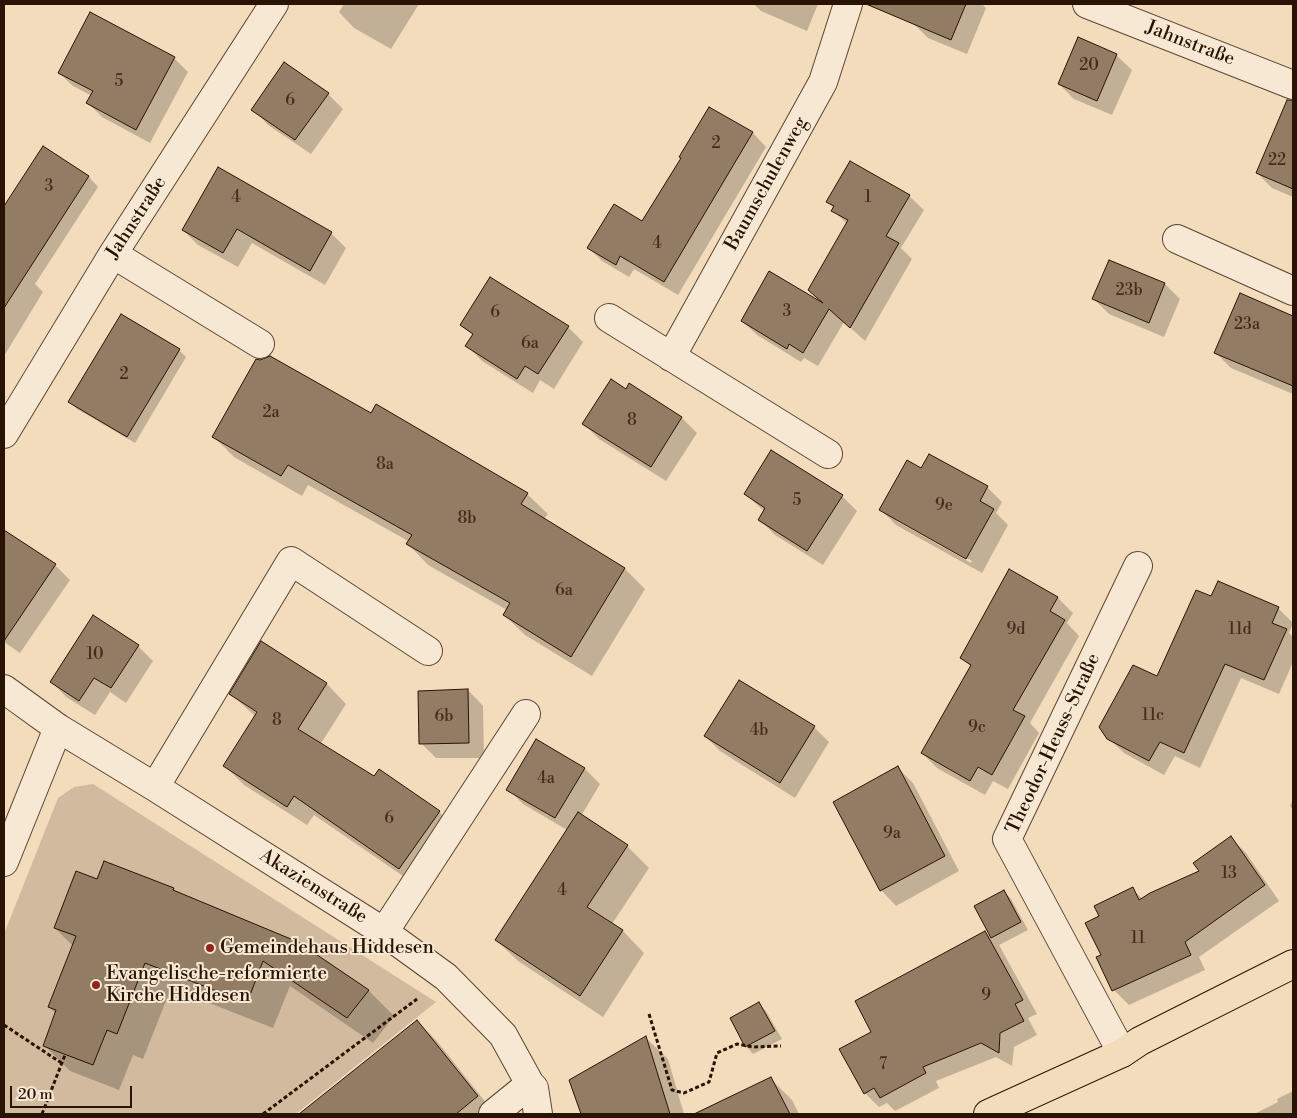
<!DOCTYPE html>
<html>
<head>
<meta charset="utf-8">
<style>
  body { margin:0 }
  #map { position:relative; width:1297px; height:1118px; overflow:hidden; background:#f3dcbc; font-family:"Libre Bodoni",serif }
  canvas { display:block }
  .frame { position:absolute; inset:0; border:5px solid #291304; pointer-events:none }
  .scale { position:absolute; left:10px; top:1086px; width:122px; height:22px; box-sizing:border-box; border:2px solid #291304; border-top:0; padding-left:6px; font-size:15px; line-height:18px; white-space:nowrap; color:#291304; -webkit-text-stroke:4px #f7e8d3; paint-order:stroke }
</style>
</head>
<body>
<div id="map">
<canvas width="1297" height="1118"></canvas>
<div class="frame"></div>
<div class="scale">20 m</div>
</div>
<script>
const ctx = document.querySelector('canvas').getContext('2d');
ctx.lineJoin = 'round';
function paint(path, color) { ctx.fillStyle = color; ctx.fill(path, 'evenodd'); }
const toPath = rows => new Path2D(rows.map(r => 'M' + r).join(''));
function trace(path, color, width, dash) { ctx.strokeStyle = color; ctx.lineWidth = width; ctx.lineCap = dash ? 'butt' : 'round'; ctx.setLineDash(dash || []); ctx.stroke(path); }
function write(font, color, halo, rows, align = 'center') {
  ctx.font = font + ' "Libre Bodoni",serif'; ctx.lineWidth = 4; ctx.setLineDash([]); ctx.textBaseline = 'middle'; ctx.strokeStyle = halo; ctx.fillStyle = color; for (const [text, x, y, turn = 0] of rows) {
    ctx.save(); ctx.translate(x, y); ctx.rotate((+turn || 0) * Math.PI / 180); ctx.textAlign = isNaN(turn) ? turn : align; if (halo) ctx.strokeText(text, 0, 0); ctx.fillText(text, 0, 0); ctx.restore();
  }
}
paint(toPath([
  [93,784,436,1002,296,1114,4,1114,4,934,58,798,74,787]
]), '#d1ba9d');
paint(toPath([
  [344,4,419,4,391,49,354,28,339,12],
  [754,4,818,4,807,31,761,11],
  [921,4,982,4,986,8,967,54,928,38,913,23],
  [1116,55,1132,70,1112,115,1074,99,1059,84],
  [174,58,188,72,150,143,102,117,88,103,92,96,73,86,59,73],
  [328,94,343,109,311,154,268,125,253,109],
  [710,108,753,133,766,147,678,295,634,269,629,277,602,261,589,248,642,223,682,158],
  [1278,123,1293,129,1293,197,1272,188,1257,173],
  [44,148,89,177,98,187,35,284,43,292,4,356,4,208],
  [219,169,331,233,346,248,325,285,252,243,238,267,198,245,183,230],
  [909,196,924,210,901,248,912,259,865,341,844,322,818,366,804,358,801,362,757,335,742,321,824,305,847,224,833,210,834,208,827,202],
  [1165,284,1180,299,1164,337,1109,314,1094,299],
  [1240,295,1293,317,1293,394,1231,368,1216,353],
  [462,324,568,327,583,342,554,389,540,380,533,393,482,361,467,346,473,336],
  [179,350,186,357,135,443,77,409,69,402],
  [630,385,682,418,697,433,666,481,599,439,584,424,627,391],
  [371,415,527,494,548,514,544,519,625,569,645,589,592,676,525,635,504,615,507,610,428,565,408,544,410,542,308,485,302,496,234,457,213,436],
  [922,470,987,487,1002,502,996,513,1008,525,982,573,896,525,881,510],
  [897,518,972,561,971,563,897,521],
  [745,494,842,496,857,511,823,565,775,535,760,520,764,511],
  [4,532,55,565,70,580,20,653,4,642],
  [1010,571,1058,598,1073,613,1067,623,1079,636,1030,723,1039,733,1008,789,993,781,985,795,937,768,922,753,971,667,962,658],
  [1211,597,1278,608,1293,623,1289,633,1293,637,1293,662,1279,694,1241,678,1200,768,1175,756,1164,775,1124,753,1108,738,1157,678],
  [262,643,327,684,346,704,320,745,375,778,439,812,458,831,419,887,314,815,307,825,244,785,224,765,256,717,231,694],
  [138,646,153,661,126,703,110,692,95,715,66,697,51,681],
  [468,690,483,706,484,758,436,758,421,743],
  [814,727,829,742,795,798,720,751,705,736],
  [898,768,913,783,959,871,896,906,881,890,834,802],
  [585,769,600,784,581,816,627,846,649,868,612,924,623,931,644,953,603,1017,518,961,496,940,567,830,523,804,508,789],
  [1293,799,1293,810,1290,806],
  [1231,838,1246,853,1279,901,1199,957,1205,970,1129,1005,1114,990,1102,955,1101,917,1132,889,1143,899,1201,871],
  [98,881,173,889,178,894,368,990,394,1016,373,1043,290,986,273,1028,171,988,143,1059,133,1055,119,1090,70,1071,44,1045,56,1014,49,1007,73,946,55,928],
  [1004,891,1011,899,1028,930,999,945,1037,1014,1028,1018,1037,1035,1014,1047,1012,1066,996,1057,936,1081,939,1088,895,1111,887,1103,879,1107,865,1093,873,1032,985,932,993,939,975,907],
  [759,1004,766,1011,782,1039,753,1054,746,1046],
  [417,1021,436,1040,495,1114,301,1114],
  [646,1038,668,1059,684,1114,582,1114,571,1080],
  [770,1078,792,1100,799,1114,697,1114],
  [1293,1091,1293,1114,1254,1114,1278,1102,1277,1099]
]), '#0003');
const building = toPath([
  [866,4,966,4,951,40,866,4],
  [90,12,175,57,136,130,86,103,93,91,58,73,90,12],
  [1078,37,1117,54,1097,101,1058,84,1078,37],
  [284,62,329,93,295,140,251,110,284,62],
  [1287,100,1293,100,1293,189,1256,173,1287,100],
  [709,107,753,132,664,282,620,256,616,265,587,248,614,204,642,221,681,158,679,157,709,107],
  [43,146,89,176,4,308,4,206,43,146],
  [850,161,910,195,886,236,899,243,850,328,829,309,803,353,789,344,787,349,741,321,769,271,823,303,808,290,848,220,831,211,834,206,826,202,850,161],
  [218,167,332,232,310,271,237,229,223,253,182,230,218,167],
  [1109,260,1165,283,1149,323,1092,299,1109,260],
  [490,277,569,326,538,374,525,366,517,379,465,346,473,334,460,325,490,277],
  [1240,293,1293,316,1293,386,1214,353,1240,293],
  [121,314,180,349,127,437,68,402,121,314],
  [270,356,371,413,376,404,528,493,521,504,625,568,571,657,503,615,510,603,406,544,412,535,288,465,281,476,212,437,256,359,260,360,270,356],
  [611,379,626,389,629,383,682,417,651,467,582,424,611,379],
  [771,450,843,495,807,551,758,520,765,508,744,494,771,450],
  [929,454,988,486,980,501,994,509,966,559,879,510,907,460,921,468,929,454],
  [4,530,56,564,4,641,4,530],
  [1009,569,1058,597,1050,611,1065,620,1013,710,1025,716,992,775,978,767,970,781,921,753,971,665,960,658,1009,569],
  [1218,581,1279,607,1272,623,1287,629,1264,680,1225,664,1184,753,1160,742,1149,761,1107,739,1099,727,1133,665,1157,676,1196,590,1211,596,1218,581],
  [93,615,139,645,111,688,94,678,79,701,50,682,93,615],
  [261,641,327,683,298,729,374,776,379,769,440,811,399,869,294,796,287,807,223,766,257,712,229,694,261,641],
  [739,680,815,726,780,783,704,736,739,680],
  [468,689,469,743,419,744,418,691,468,689],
  [536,739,585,768,555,818,506,790,536,739],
  [898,766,945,856,880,891,833,802,898,766],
  [578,812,628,845,587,907,623,930,580,996,495,940,578,812],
  [1231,836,1265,885,1185,942,1191,955,1112,991,1096,957,1101,955,1085,923,1099,916,1094,906,1133,887,1139,900,1150,893,1199,871,1193,863,1231,836],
  [104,861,174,888,173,890,298,942,369,990,347,1018,263,961,247,1003,145,963,117,1034,107,1030,93,1065,43,1046,56,1010,48,1007,76,936,54,928,76,871,97,879,104,861],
  [1004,890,1021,922,991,938,974,906,1004,890],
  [985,931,1023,1000,1015,1004,1024,1021,1000,1033,999,1053,981,1043,923,1067,926,1073,880,1098,874,1088,864,1094,839,1049,871,1032,855,1001,985,931],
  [759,1002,775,1031,745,1047,730,1018,759,1002],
  [417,1020,478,1096,456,1114,299,1114,417,1020],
  [646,1036,670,1114,581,1114,569,1080,646,1036],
  [771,1077,790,1114,694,1114,771,1077]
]);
paint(building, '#927c64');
trace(building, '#291304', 1);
const minor = toPath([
  [1087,4,1293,85],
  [1177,239,1293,291],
  [113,254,260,344],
  [609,318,828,454],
  [671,357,823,82,848,4],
  [4,434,113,254,274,4],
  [4,689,58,728,155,787,384,932,446,977,503,1035,530,1084,534,1088,538,1114],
  [155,787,291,561,428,651],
  [4,862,58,728],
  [384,932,526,714],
  [1122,1053,1007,839,1138,566],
  [493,1114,530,1084]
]);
const major = toPath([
  [988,1114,1122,1053,1140,1041,1293,964]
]);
trace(minor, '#5c4532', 30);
trace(major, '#291304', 30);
trace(toPath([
  [649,1014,672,1090,684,1093,709,1082,717,1053,737,1044,753,1047,781,1046],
  [4,1025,63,1064],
  [42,1114,65,1055],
  [263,1114,417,999]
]), '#291304', 3, [4, 2.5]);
trace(minor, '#f7e8d3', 28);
trace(major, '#f3dcbc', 28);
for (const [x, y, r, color] of [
  [210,948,5,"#8f2418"],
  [96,985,5,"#8f2418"]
]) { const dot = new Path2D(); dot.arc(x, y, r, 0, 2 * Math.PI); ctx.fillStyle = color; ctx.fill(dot); trace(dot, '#f7e8d3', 2); }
write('16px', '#432d1c', null, [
  ["20",1089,66],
  ["5",119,82],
  ["6",290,101],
  ["2",716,144],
  ["22",1277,161],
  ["3",49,187],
  ["4",236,198],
  ["1",868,198],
  ["4",657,244],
  ["23b",1129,291],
  ["3",787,312],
  ["6",495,313],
  ["23a",1247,325],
  ["6a",530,344],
  ["2",124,375],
  ["2a",271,413],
  ["8",632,421],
  ["8a",385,465],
  ["5",797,501],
  ["9e",944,506],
  ["8b",467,519],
  ["6a",564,591],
  ["9d",1016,630],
  ["11d",1240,630],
  ["10",95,655],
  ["11c",1153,716],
  ["6b",444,717],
  ["8",277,721],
  ["9c",977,728],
  ["4b",759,731],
  ["4a",546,779],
  ["6",389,819],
  ["9a",892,834],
  ["13",1229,874],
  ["4",562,891],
  ["11",1138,939],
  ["9",986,996],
  ["7",883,1065]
]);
write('19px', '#291304', '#f7e8d3', [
  ["Jahnstraße",1190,44,21],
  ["Baumschulenweg",767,184,-61],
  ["Jahnstraße",137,218,-57],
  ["Theodor-Heuss-Straße",1054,744,-65],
  ["Akazienstraße",313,887,32]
]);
write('19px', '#291304', '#f7e8d3', [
  ["Gemeindehaus Hiddesen",220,948],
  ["Evangelische-reformierte",106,974],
  ["Kirche Hiddesen",106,996]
], 'left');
</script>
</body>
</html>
